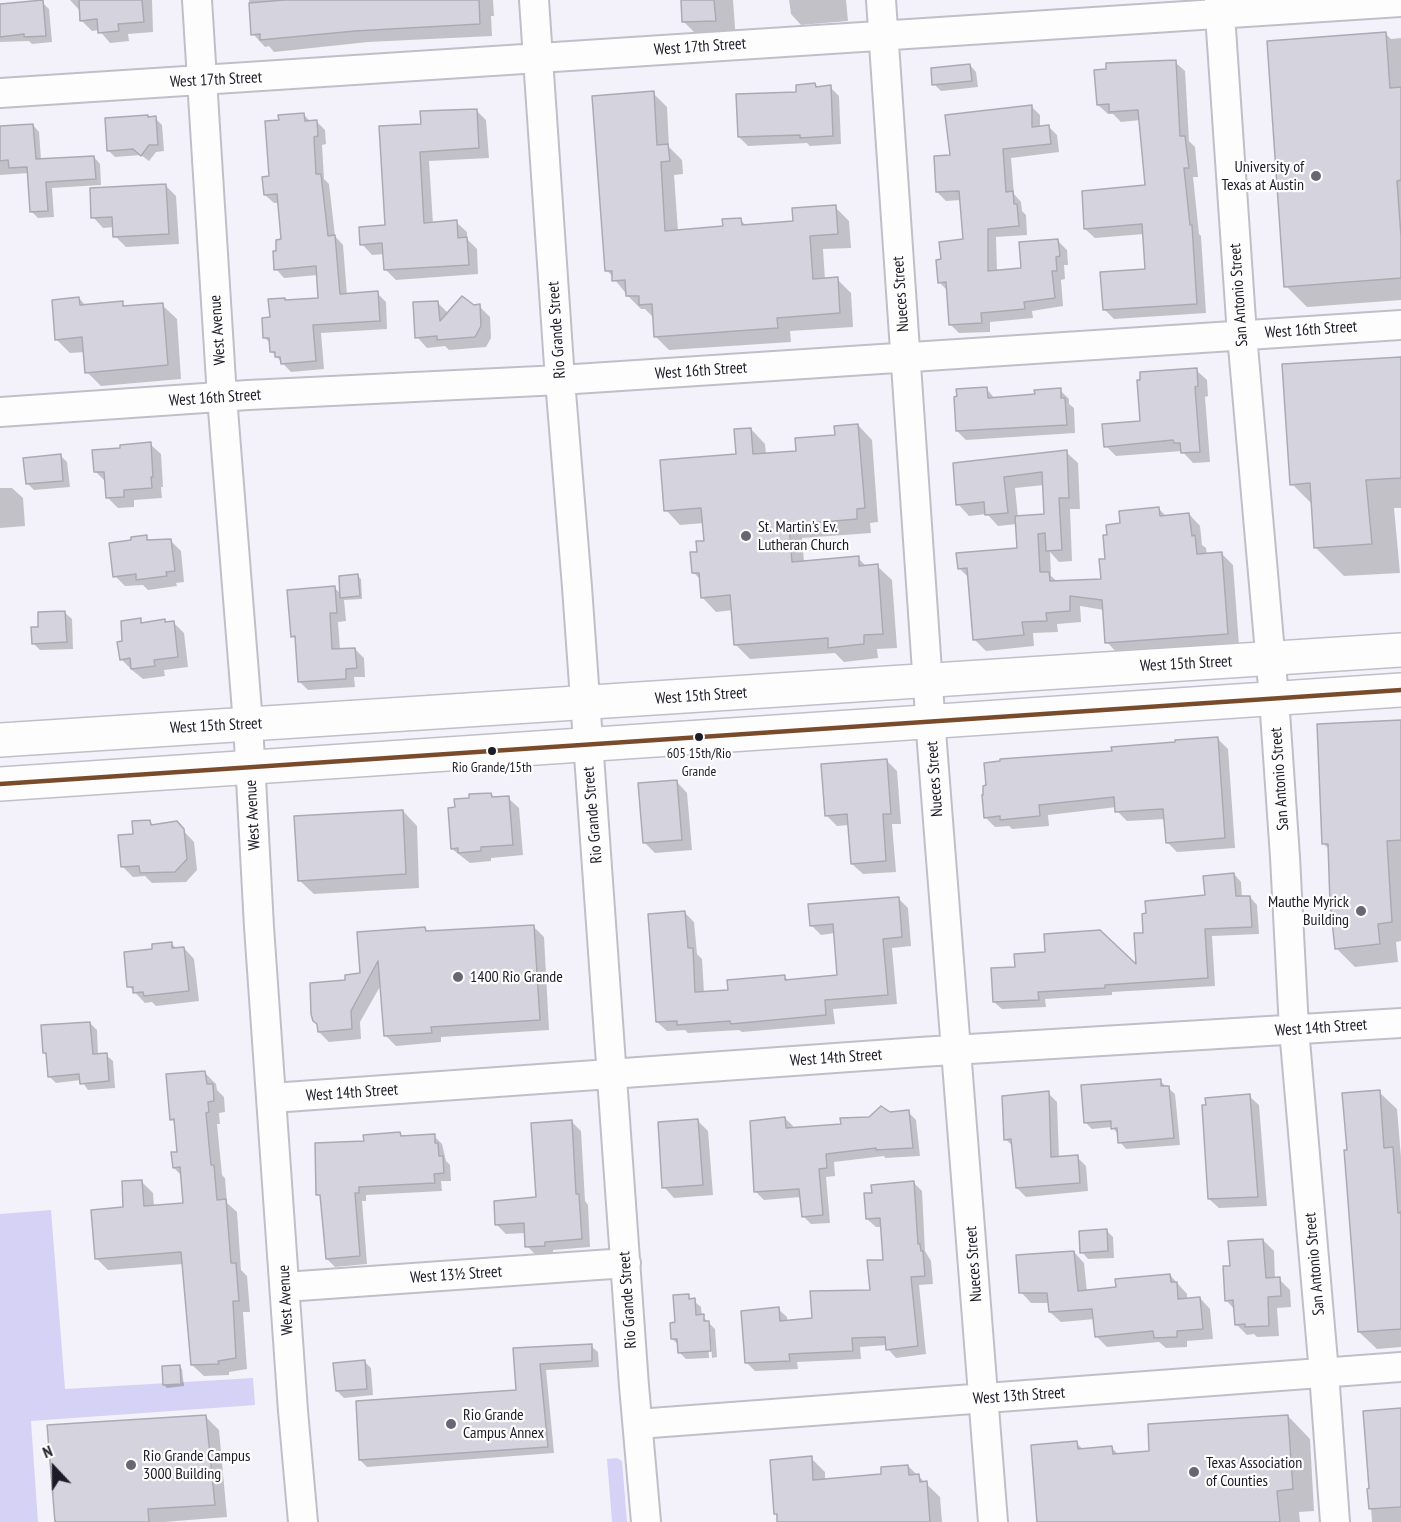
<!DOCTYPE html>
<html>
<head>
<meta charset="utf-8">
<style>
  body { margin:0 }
  #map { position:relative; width:1401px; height:1522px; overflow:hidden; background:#f3f2fa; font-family:"PT Sans Narrow",sans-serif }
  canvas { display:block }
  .north { position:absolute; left:24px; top:1438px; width:60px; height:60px; -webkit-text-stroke:4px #fefefe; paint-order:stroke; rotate:338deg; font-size:16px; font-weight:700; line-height:24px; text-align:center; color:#1d1b28 }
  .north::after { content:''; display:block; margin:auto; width:21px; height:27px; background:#1d1b28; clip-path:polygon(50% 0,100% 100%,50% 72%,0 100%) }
</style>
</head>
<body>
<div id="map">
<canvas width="1401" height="1522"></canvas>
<div class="north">N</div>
</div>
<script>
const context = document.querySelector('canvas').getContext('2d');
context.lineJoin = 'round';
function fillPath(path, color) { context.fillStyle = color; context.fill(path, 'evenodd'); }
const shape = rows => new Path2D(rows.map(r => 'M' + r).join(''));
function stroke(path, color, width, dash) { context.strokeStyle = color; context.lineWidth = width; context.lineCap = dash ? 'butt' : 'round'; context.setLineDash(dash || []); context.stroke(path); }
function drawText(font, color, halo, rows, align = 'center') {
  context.font = font + ' "PT Sans Narrow",sans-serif'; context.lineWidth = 4.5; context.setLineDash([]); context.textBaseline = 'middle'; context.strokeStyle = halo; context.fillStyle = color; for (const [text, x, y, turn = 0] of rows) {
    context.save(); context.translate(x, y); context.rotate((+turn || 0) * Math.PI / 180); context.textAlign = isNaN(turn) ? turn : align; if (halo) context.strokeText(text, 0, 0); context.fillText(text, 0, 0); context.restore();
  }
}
fillPath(shape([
  [51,1210,65,1389,253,1378,255,1405,31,1421,38,1522,0,1522,0,1214],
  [617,1458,622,1461,627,1522,612,1522,607,1459]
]), '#d6d2f6');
fillPath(shape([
  [70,0,152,0,153,32,128,34,129,41,110,43,99,30,92,31,81,20,81,12],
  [249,0,493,0,494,16,491,16,492,36,368,42,274,52,269,46,265,47,253,34],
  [682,0,733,0,736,41,705,43,684,22],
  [789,0,846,0,848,21,801,25,791,14],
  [42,2,49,9,52,42,32,44,29,41,0,42,0,5],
  [1386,34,1391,39,1401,38,1401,300,1307,307,1286,286],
  [1175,62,1185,71,1189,141,1195,147,1198,177,1193,177,1199,234,1201,236,1206,313,1114,319,1104,309,1147,270,1144,234,1095,238,1085,229,1147,186,1141,120,1121,122,1113,114,1108,114,1098,105],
  [970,65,976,72,978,87,941,91,934,84],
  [815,85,818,88,830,87,839,96,841,144,810,146,807,143,748,146,739,137,798,93],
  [653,93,667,107,669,147,682,160,683,174,674,175,678,231,724,228,740,220,747,226,794,222,835,207,849,221,851,248,823,249,825,280,837,279,851,293,853,327,790,331,791,342,669,350,656,337,654,318,645,309,641,309,628,296,607,270],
  [1031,106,1040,115,1040,127,1048,126,1057,135,1059,152,1011,158,1014,194,1021,202,1022,211,1026,215,1027,235,996,237,997,272,1023,269,1058,241,1067,250,1068,265,1064,265,1065,279,1061,280,1063,306,1032,311,1033,318,990,322,990,332,959,333,950,324,948,291,939,282,943,261,964,241,961,200,946,201,937,192,952,156],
  [476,110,486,120,489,158,429,161,433,224,456,222,467,232,467,239,477,249,478,274,396,280,385,269,384,254,372,255,362,244,387,227,423,125],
  [304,115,311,122,317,122,325,130,326,144,322,145,324,179,329,184,335,236,343,245,347,295,377,293,386,302,387,329,321,333,324,369,291,372,272,352,271,344,265,338,272,319,287,302,319,299,318,275,284,278,276,269,278,252,283,241,280,203,274,203,265,195,270,178,280,122],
  [149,118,155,118,162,125,164,151,156,152,149,161,141,155,115,157,108,150],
  [33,125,39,132,41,160,94,157,100,164,101,185,52,188,54,217,38,218,31,211,29,173,0,175,0,127],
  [166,186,176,196,179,244,126,247,115,236,115,227,103,228,93,217],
  [79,298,86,306,122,303,126,307,162,305,177,319,181,379,101,386,87,372,85,352,70,353,56,339],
  [437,302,449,314,479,306,490,317,491,338,486,347,449,350,445,346,427,348,417,337],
  [1401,358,1401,508,1394,508,1400,573,1344,576,1315,547,1313,505,1292,484],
  [1196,370,1207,380,1208,396,1205,397,1210,462,1193,463,1182,451,1116,456,1106,446,1142,423],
  [986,388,995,399,1036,395,1060,390,1069,399,1069,404,1074,408,1075,433,966,440,957,431,958,398],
  [858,425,872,440,878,522,870,523,871,533,802,538,804,562,858,558,867,567,877,566,892,580,897,648,877,649,878,658,844,662,835,653,750,659,735,644,733,610,716,612,702,597,701,580,693,572,699,553,705,542,704,523,680,525,666,510,738,456,751,429,765,444,766,454,798,452,836,437],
  [150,444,161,454,163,487,161,487,162,498,134,500,134,507,118,508,108,498,106,482,96,472,122,449],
  [1066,452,1078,463,1080,509,1070,509,1072,561,1059,562,1050,552,1051,576,1058,582,1102,580,1107,560,1109,536,1122,525,1158,508,1167,517,1189,514,1200,526,1202,545,1206,548,1207,555,1222,554,1233,565,1239,645,1118,654,1107,642,1104,610,1080,606,1081,622,1057,624,1058,632,1033,633,1034,646,986,651,974,639,969,578,959,568,1019,549,1017,524,998,526,987,514,969,516,958,504,954,465],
  [1044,485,1046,516,1018,517,1015,488],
  [61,456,67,462,70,487,34,490,27,483],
  [0,488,12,488,23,498,25,526,0,528],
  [146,537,150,541,170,540,181,551,184,582,176,583,177,586,148,590,143,585,125,586,115,576,133,542],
  [358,576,361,579,362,599,344,600,346,621,338,622,340,650,355,649,364,658,365,677,354,677,355,687,308,690,299,681,297,640,292,636,335,588,342,595],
  [65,613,72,619,73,649,40,650,33,643,40,629],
  [140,620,144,624,165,621,167,623,173,622,184,633,188,667,164,670,165,676,143,679,132,670,121,659,123,642],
  [1401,722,1401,941,1396,942,1398,962,1355,967,1336,948,1329,849,1323,843],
  [1218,739,1228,749,1235,848,1177,852,1167,842,1166,819,1127,821,1117,811,1117,807,1048,815,1049,826,1012,829,1009,826,995,827,985,817,1113,753],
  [886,760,897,771,901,824,892,824,896,872,863,874,852,864,849,825,837,826,826,815],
  [677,782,687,793,692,850,655,853,644,842],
  [491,794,495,799,508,798,519,808,523,855,491,858,491,861,470,863,452,849,457,809],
  [403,811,417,826,419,888,314,894,299,880],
  [150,822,154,826,176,823,194,842,197,870,186,882,152,883,145,876,133,877,123,867,134,835],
  [1234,874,1241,882,1242,898,1250,897,1257,905,1259,934,1212,936,1215,986,1112,992,1112,995,1045,999,1046,1007,1002,1009,994,1002,1137,968,1145,934,1207,896],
  [898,898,908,908,911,946,892,948,897,1004,833,1009,835,1024,742,1032,739,1030,688,1033,685,1030,667,1031,657,1022,685,913,694,922,697,954,702,959,704,993,729,991,784,976,789,981,838,976,835,933,821,935,811,925],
  [533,926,544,937,549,1030,441,1037,441,1042,396,1046,386,1036,382,983,360,1022,361,1039,329,1042,319,1032,347,981,362,975,358,933,425,928,429,933],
  [171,943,177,949,184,948,194,959,199,1001,156,1006,152,1002,145,1003,129,986,154,950],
  [90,1023,97,1030,98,1055,106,1055,113,1061,115,1088,88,1090,81,1080,56,1083,49,1076,47,1056,44,1052],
  [205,1073,216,1084,217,1090,224,1097,225,1112,219,1113,220,1124,217,1124,222,1175,225,1178,227,1203,237,1212,241,1270,247,1276,250,1312,243,1312,247,1369,229,1372,229,1375,204,1376,192,1365,183,1264,108,1270,96,1258,142,1182,153,1193,154,1206,184,1204,182,1176,174,1168,178,1153,176,1124,171,1119],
  [1160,1081,1175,1094,1180,1145,1126,1149,1120,1142,1119,1135,1112,1127,1092,1129,1085,1122],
  [1379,1092,1397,1109,1401,1157,1401,1347,1377,1349,1359,1332,1348,1151],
  [1048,1093,1057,1102,1059,1158,1077,1157,1086,1166,1088,1191,1026,1197,1017,1188,1014,1147,1005,1139],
  [1249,1096,1259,1105,1267,1206,1219,1208,1209,1199],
  [908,1112,916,1120,920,1156,885,1158,884,1156,834,1162,835,1176,826,1177,830,1223,811,1224,803,1216,801,1197,764,1200,755,1191,785,1118,793,1126,793,1129,843,1126,889,1113],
  [698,1121,708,1131,713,1195,674,1198,664,1187],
  [572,1122,581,1131,585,1201,588,1205,590,1247,553,1250,553,1254,536,1255,527,1246,526,1233,506,1234,497,1225,537,1198],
  [400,1134,404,1137,434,1136,442,1144,446,1161,450,1165,451,1181,441,1181,442,1191,366,1195,366,1201,362,1201,367,1264,335,1267,327,1259,322,1199,318,1194],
  [914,1183,922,1191,925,1251,931,1261,933,1284,919,1285,926,1354,896,1358,888,1349,887,1345,860,1347,861,1359,797,1362,798,1369,755,1371,746,1362,778,1309,787,1317,787,1321,813,1319,872,1291,884,1262,882,1227,876,1227,867,1219],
  [1106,1230,1113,1237,1114,1258,1088,1259,1082,1252],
  [1263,1240,1274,1251,1275,1279,1279,1279,1290,1290,1291,1307,1277,1308,1279,1336,1257,1337,1254,1334,1247,1335,1236,1324,1235,1310,1226,1300,1232,1267],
  [1074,1252,1084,1263,1087,1292,1117,1288,1170,1275,1187,1294,1187,1299,1200,1298,1210,1309,1213,1339,1187,1341,1187,1347,1166,1348,1159,1342,1107,1347,1097,1337,1095,1319,1061,1322,1050,1312,1049,1303,1031,1303,1021,1292],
  [688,1296,701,1307,702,1316,715,1329,717,1357,712,1358,710,1325,707,1322,709,1358,686,1359,680,1353,679,1345,672,1339],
  [591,1346,598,1352,599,1367,546,1370,554,1453,367,1467,360,1460,517,1391,515,1350],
  [364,1361,371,1368,373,1395,344,1398,337,1391],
  [179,1366,182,1369,184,1386,167,1388,164,1385],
  [1401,1410,1401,1522,1372,1522,1365,1413],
  [1288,1416,1310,1439,1314,1511,1299,1512,1300,1522,1039,1522,1076,1443,1084,1450,1112,1448,1119,1455,1151,1452],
  [206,1417,219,1430,227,1517,164,1522,62,1522],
  [811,1458,825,1472,825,1480,883,1476,908,1466,940,1497,942,1522,779,1522,778,1517,776,1514]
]), '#0003');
const building = shape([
  [43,0,46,36,24,37,24,34,0,37,0,4,43,0],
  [79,0,142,0,144,22,118,24,119,31,98,33,97,19,80,21,79,0],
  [284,0,479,0,480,24,355,31,260,40,260,34,251,35,249,3,284,0],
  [681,0,714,0,716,21,682,22,681,0],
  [1386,32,1390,88,1401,87,1401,180,1397,181,1401,236,1401,278,1284,287,1267,41,1386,32],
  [1176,60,1180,136,1185,136,1189,168,1184,168,1190,225,1192,225,1197,304,1103,310,1100,272,1145,269,1142,224,1084,229,1082,191,1145,185,1138,110,1109,112,1109,104,1097,105,1094,70,1106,69,1106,63,1176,60],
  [970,64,972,81,932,85,931,68,970,64],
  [815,83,816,87,831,85,833,136,800,138,800,135,738,137,736,94,796,92,796,85,815,83],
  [654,91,657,145,668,144,670,161,661,162,665,231,723,226,722,219,741,218,742,225,793,221,792,208,836,205,838,234,810,236,813,279,838,277,840,313,777,318,778,328,654,337,652,304,639,305,639,296,626,296,625,280,612,281,612,271,605,271,592,96,654,91],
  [1032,105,1032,127,1049,125,1051,144,1003,149,1006,192,1013,191,1014,204,1017,204,1019,226,988,229,988,271,1021,268,1019,242,1058,239,1060,256,1056,257,1057,271,1052,271,1055,298,1024,302,1025,309,981,313,982,323,949,325,946,282,938,283,936,260,941,259,939,242,963,239,959,191,936,192,934,156,950,155,945,115,1032,105],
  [477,109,479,148,420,152,424,223,457,220,458,238,467,237,469,265,384,270,382,243,360,245,359,227,385,225,379,126,421,124,420,111,477,109],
  [304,113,305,121,317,120,318,136,314,137,316,174,321,174,328,236,335,235,340,294,378,291,380,321,313,325,316,361,281,364,280,357,275,357,275,352,270,352,269,338,263,338,262,318,270,317,268,299,285,298,285,300,318,298,316,266,274,270,273,251,276,251,276,240,281,239,277,194,264,195,262,177,269,176,265,121,279,120,278,115,304,113],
  [148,115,148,117,156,116,158,145,149,145,141,156,133,149,107,151,105,118,148,115],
  [33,124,36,159,94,156,96,179,46,182,48,211,30,212,27,167,9,168,8,160,0,161,0,126,33,124],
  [166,184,169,234,113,237,112,217,91,218,90,188,166,184],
  [462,296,474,305,480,304,481,326,475,337,437,340,437,336,415,338,413,302,438,301,440,321,462,296],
  [79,297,80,305,123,301,123,306,163,303,168,365,85,373,82,337,55,340,52,300,79,297],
  [1401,357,1401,478,1366,480,1372,544,1314,548,1310,483,1290,485,1282,364,1401,357],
  [1197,368,1198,386,1195,387,1200,452,1181,453,1180,443,1174,443,1173,440,1104,447,1102,424,1140,421,1137,380,1140,380,1140,372,1197,368],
  [987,387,988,398,1035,394,1034,390,1061,388,1061,398,1065,398,1067,425,956,431,954,397,957,396,956,389,987,387],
  [858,424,865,508,857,509,857,519,789,525,792,562,859,556,859,566,878,564,883,634,864,635,864,644,828,648,828,638,734,645,730,595,701,598,699,573,692,573,690,552,697,552,696,541,704,541,701,508,664,511,660,460,736,454,734,429,751,428,753,454,796,451,795,438,835,435,834,426,858,424],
  [151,442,153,477,151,477,152,488,124,490,124,497,106,498,104,472,94,472,92,450,120,448,120,445,151,442],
  [1067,450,1069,498,1059,498,1062,550,1046,551,1045,533,1038,534,1040,572,1049,572,1050,581,1101,579,1099,559,1105,559,1103,535,1107,535,1106,525,1120,523,1119,511,1159,507,1160,516,1189,513,1192,536,1195,535,1197,554,1222,552,1228,634,1105,643,1102,600,1070,596,1070,611,1046,613,1047,621,1022,622,1024,635,973,640,967,568,958,569,956,553,1017,548,1015,516,1044,514,1042,472,1004,477,1008,513,985,515,984,502,956,505,953,463,1067,450],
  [61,454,63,481,26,484,23,458,61,454],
  [147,535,147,540,171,539,175,571,166,572,167,576,136,580,136,574,113,577,109,543,131,540,131,537,147,535],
  [358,574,360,596,340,598,339,576,358,574],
  [335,586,337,613,330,613,332,649,355,648,357,668,346,669,346,679,298,682,295,636,291,637,287,590,335,586],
  [65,611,67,642,32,644,31,627,38,627,38,612,65,611],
  [141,618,141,623,165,619,165,622,174,621,178,657,154,660,155,666,131,669,130,658,120,660,117,642,122,641,121,621,141,618],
  [1401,720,1401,840,1387,841,1392,922,1378,924,1380,944,1335,949,1330,903,1328,844,1322,844,1317,724,1401,720],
  [1218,737,1225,838,1166,843,1163,809,1115,812,1114,797,1039,805,1040,816,1000,820,1000,816,984,818,982,795,983,795,983,786,986,785,984,763,1000,761,1000,759,1112,751,1111,747,1175,742,1175,740,1218,737],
  [887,759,891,814,883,814,886,861,851,864,847,814,825,816,821,764,887,759],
  [677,780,682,840,643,843,638,783,677,780],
  [491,793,492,797,509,796,513,845,481,847,481,851,458,853,458,848,451,849,448,808,455,807,454,799,469,798,469,794,491,793],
  [403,810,406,874,298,881,294,816,403,810],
  [150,820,151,825,177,821,184,829,187,859,175,872,140,873,139,866,121,867,118,835,133,834,132,821,150,820],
  [1234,873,1236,896,1250,896,1252,927,1205,929,1208,978,1105,985,1105,988,1038,992,1039,1000,993,1002,991,968,1015,967,1014,954,1045,952,1044,934,1100,930,1136,964,1134,933,1143,933,1142,914,1146,913,1145,901,1205,895,1203,876,1234,873],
  [899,897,902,937,883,939,888,995,825,1000,826,1015,731,1024,730,1021,677,1025,677,1021,656,1022,648,914,685,911,688,948,693,948,695,992,728,990,727,980,785,975,785,980,837,975,833,924,810,926,808,904,899,897],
  [534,925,540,1020,431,1027,432,1033,384,1036,378,961,351,1011,352,1029,318,1032,317,1024,313,1021,311,1014,310,983,345,980,345,975,360,973,357,932,425,927,426,931,534,925],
  [172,942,172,948,184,947,189,991,144,996,143,992,133,993,133,987,127,987,124,952,152,949,152,944,172,942],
  [90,1022,93,1054,107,1053,109,1081,80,1084,79,1074,48,1077,46,1053,43,1053,41,1025,90,1022],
  [205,1071,207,1084,213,1084,214,1101,208,1102,209,1112,206,1113,211,1165,214,1165,217,1200,226,1199,231,1263,236,1263,239,1301,233,1301,236,1358,218,1361,219,1364,191,1365,181,1252,95,1259,91,1210,123,1207,122,1181,142,1180,144,1206,183,1203,180,1167,173,1168,171,1152,177,1152,174,1119,170,1120,166,1074,205,1071],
  [1161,1079,1161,1086,1169,1086,1174,1138,1118,1143,1117,1128,1111,1129,1111,1121,1084,1123,1081,1085,1161,1079],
  [1380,1090,1384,1148,1393,1147,1398,1213,1401,1212,1401,1329,1358,1332,1347,1188,1344,1150,1347,1150,1342,1093,1380,1090],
  [1049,1091,1051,1157,1078,1155,1080,1183,1016,1188,1011,1139,1004,1140,1002,1096,1049,1091],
  [1250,1094,1258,1197,1208,1199,1202,1105,1206,1105,1205,1098,1250,1094],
  [881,1106,890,1112,909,1110,913,1148,876,1150,876,1148,826,1154,827,1168,819,1169,823,1215,802,1217,799,1189,754,1192,750,1121,785,1117,786,1128,841,1124,840,1118,869,1117,881,1106],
  [698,1119,703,1185,662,1188,658,1122,698,1119],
  [572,1120,576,1194,579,1194,582,1239,545,1242,545,1246,525,1247,524,1223,495,1225,494,1201,536,1197,531,1123,572,1120],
  [400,1132,401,1136,435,1134,435,1143,438,1143,439,1156,443,1156,444,1173,434,1174,435,1183,359,1187,359,1193,355,1193,360,1256,326,1259,320,1195,316,1195,315,1143,364,1141,363,1135,400,1132],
  [914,1181,918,1244,920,1244,921,1251,923,1251,925,1276,911,1277,918,1346,886,1350,885,1337,852,1338,853,1351,789,1354,790,1361,745,1363,741,1311,779,1307,780,1321,812,1318,810,1291,870,1290,867,1260,883,1260,880,1218,866,1219,864,1193,872,1193,871,1185,914,1181],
  [1107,1229,1108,1251,1080,1253,1079,1231,1107,1229],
  [1263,1239,1266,1278,1280,1277,1281,1296,1268,1297,1269,1326,1245,1327,1245,1324,1235,1325,1233,1300,1225,1301,1223,1266,1230,1266,1228,1241,1263,1239],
  [1074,1251,1078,1291,1116,1287,1115,1279,1170,1274,1171,1282,1177,1282,1178,1299,1200,1297,1203,1329,1177,1331,1177,1337,1154,1338,1153,1331,1095,1337,1092,1309,1049,1312,1047,1293,1019,1293,1016,1255,1074,1251],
  [689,1294,689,1299,695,1298,696,1315,704,1314,704,1321,709,1321,711,1351,678,1353,677,1339,671,1339,670,1323,675,1322,673,1295,689,1294],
  [592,1344,592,1361,540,1364,548,1447,359,1460,356,1401,516,1390,513,1348,592,1344],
  [365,1360,367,1389,336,1391,333,1363,365,1360],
  [180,1365,181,1384,163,1385,162,1366,180,1365],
  [1401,1408,1401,1507,1369,1509,1367,1489,1369,1488,1363,1411,1401,1408],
  [206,1415,215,1505,148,1509,149,1522,55,1522,47,1425,206,1415],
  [1288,1415,1293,1489,1277,1491,1280,1522,1037,1522,1031,1445,1077,1441,1078,1449,1112,1446,1113,1454,1149,1451,1148,1424,1288,1415],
  [812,1456,813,1480,881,1474,881,1467,908,1465,909,1475,919,1474,920,1482,927,1481,930,1522,777,1522,777,1514,774,1514,770,1460,812,1456]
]);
fillPath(building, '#d5d4de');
stroke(building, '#abaab4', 1.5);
const minor = shape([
  [197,0,222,397,248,724,259,927,293,1411,303,1522],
  [534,0,560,380,577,587,634,1386,646,1522],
  [881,0,932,744,993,1522],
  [1219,0,1242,335,1274,698,1285,857,1294,1029,1324,1373,1335,1522],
  [0,93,1401,2],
  [0,412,248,395,560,380,1401,325],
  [272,1098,920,1052,1401,1023],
  [285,1287,626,1263],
  [638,1424,1401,1367]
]);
const major = shape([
  [0,740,1401,650],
  [0,784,1401,690]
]);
stroke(minor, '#c0bfc9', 32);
stroke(major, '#c0bfc9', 36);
stroke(minor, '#fdfdfe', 28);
stroke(major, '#fdfdfe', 33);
stroke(shape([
  [0,784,1401,690]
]), '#7a4b2a', 4.5);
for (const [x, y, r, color] of [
  [1316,176,6,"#686672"],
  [746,536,6,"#686672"],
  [699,737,5,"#1d1b28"],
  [492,751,5,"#1d1b28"],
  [1361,911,6,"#686672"],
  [458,977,6,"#686672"],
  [451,1424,6,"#686672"],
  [131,1465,6,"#686672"],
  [1194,1472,6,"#686672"]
]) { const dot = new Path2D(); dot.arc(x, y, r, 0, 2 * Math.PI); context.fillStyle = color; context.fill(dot); stroke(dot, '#fefefe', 2); }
drawText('14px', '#1d1b28', '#fefefe', [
  ["605 15th/Rio",699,754],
  ["Grande",699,772],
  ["Rio Grande/15th",492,768]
]);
drawText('16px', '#1d1b28', '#fefefe', [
  ["West 17th Street",700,47,-4],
  ["West 17th Street",216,80,-3],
  ["Nueces Street",901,294,-94],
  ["San Antonio Street",1239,295,-94],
  ["West Avenue",218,330,-94],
  ["Rio Grande Street",557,330,-94],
  ["West 16th Street",1311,330,-4],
  ["West 16th Street",701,371,-4],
  ["West 16th Street",215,398,-4],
  ["West 15th Street",1186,664,-3],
  ["West 15th Street",701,696,-4],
  ["West 15th Street",216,726,-3],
  ["Nueces Street",935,779,-94],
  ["San Antonio Street",1280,779,-94],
  ["West Avenue",253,815,-93],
  ["Rio Grande Street",593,815,-95],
  ["West 14th Street",1321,1028,-4],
  ["West 14th Street",836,1058,-4],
  ["West 14th Street",352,1093,-4],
  ["Nueces Street",974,1264,-94],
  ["San Antonio Street",1315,1264,-95],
  ["West 13½ Street",456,1275,-4],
  ["West Avenue",286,1300,-93],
  ["Rio Grande Street",628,1300,-94],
  ["West 13th Street",1019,1396,-4]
]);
drawText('16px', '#1d1b28', '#fefefe', [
  ["University of",1304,167,"right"],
  ["Texas at Austin",1304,185,"right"],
  ["St. Martin's Ev.",758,527],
  ["Lutheran Church",758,545],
  ["Mauthe Myrick",1349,902,"right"],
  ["Building",1349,920,"right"],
  ["1400 Rio Grande",470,977],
  ["Rio Grande",463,1415],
  ["Campus Annex",463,1433],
  ["Rio Grande Campus",143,1456],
  ["3000 Building",143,1474],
  ["Texas Association",1206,1463],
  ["of Counties",1206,1481]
], 'left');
</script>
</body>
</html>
